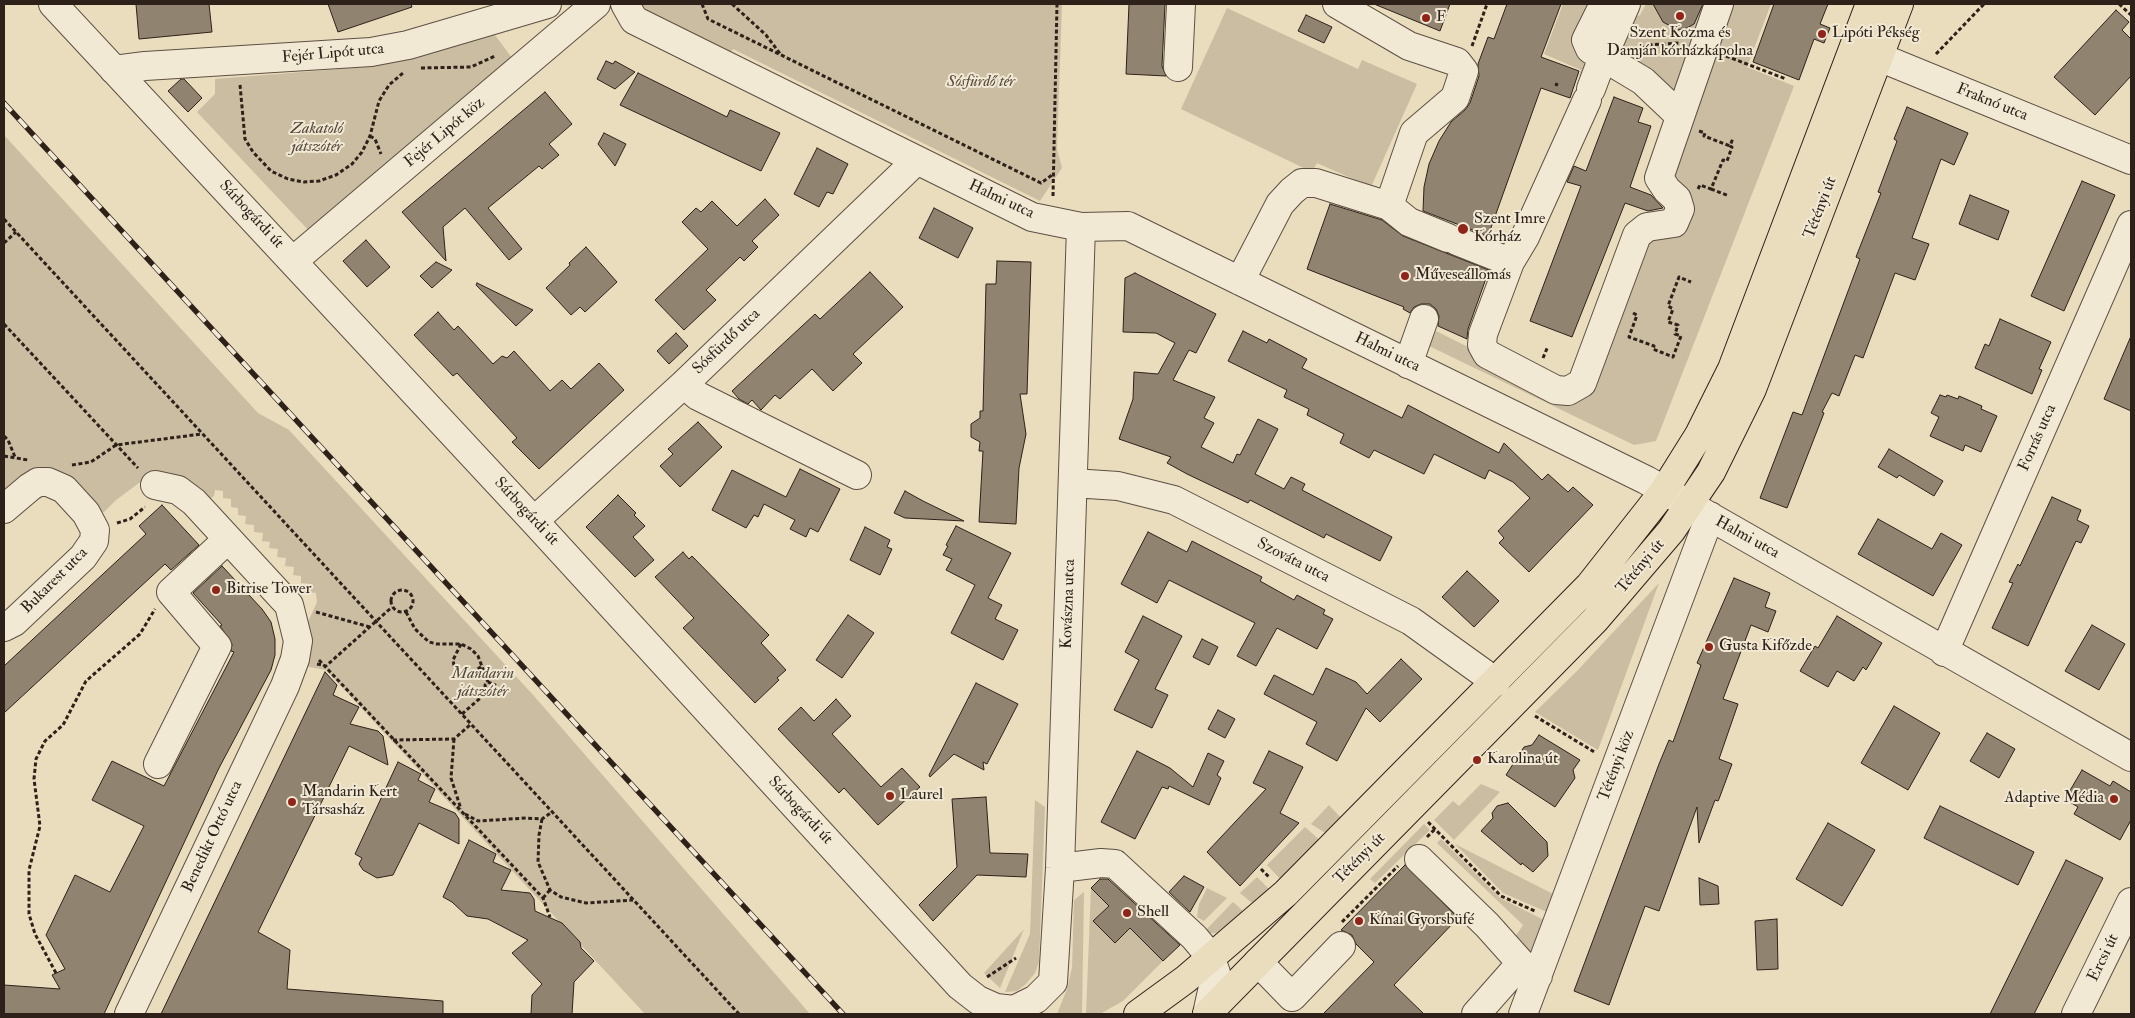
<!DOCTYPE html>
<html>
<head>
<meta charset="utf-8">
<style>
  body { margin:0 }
  #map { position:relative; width:2135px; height:1018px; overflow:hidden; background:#eaddbd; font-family:"IM FELL Double Pica",serif }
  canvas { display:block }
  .frame { position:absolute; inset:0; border:5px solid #2e211a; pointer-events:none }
</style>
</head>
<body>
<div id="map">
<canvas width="2135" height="1018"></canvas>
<div class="frame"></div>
</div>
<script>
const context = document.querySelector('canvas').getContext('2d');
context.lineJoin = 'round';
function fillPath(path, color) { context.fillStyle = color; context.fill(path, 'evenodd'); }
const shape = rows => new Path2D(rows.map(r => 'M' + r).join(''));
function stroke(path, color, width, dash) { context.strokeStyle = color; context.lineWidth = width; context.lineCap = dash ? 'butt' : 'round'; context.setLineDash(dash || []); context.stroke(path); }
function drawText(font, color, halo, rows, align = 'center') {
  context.font = font + ' "IM FELL Double Pica",serif'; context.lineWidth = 4; context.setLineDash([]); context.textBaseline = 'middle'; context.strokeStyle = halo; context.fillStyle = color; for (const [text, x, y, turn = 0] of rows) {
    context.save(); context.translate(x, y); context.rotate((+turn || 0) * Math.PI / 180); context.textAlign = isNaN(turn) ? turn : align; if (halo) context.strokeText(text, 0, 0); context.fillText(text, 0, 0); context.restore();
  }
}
fillPath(shape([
  [642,4,1062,4,1057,149,1062,168,1040,201,733,49,729,55,647,16],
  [1563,4,1593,4,1588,63,1583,78,1579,76,1581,70,1544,54],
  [1646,4,1714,4,1676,97,1615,53,1629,20,1640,15],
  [1728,4,1771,4,1747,67,1794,86,1656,441,1634,445,1429,346,1436,331,1566,396,1643,238,1665,233,1669,178],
  [1227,8,1358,69,1362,60,1417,84,1371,187,1317,163,1312,172,1181,109],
  [492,31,515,62,312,234,197,112,215,94,215,79,340,69,413,57],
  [4,135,258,413,289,430,534,696,810,1014,645,1014,326,670,304,666,307,624,317,602,316,593,309,592,310,584,301,583,301,576,293,575,294,567,285,566,286,558,277,557,278,549,269,548,270,542,262,541,263,533,254,532,254,525,245,524,246,516,238,515,238,508,231,507,231,499,223,498,223,491,215,490,214,496,207,501,143,480,116,500,104,512,97,513,82,494,4,494],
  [1659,583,1598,750,1535,712,1577,671],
  [1481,784,1500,792,1454,840,1434,820,1453,801,1459,806],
  [1035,800,1045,807,1039,962,1035,973,1026,984,1017,991,1005,992,1030,934],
  [1329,805,1342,819,1327,834,1311,824],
  [1424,824,1430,830,1375,883,1370,879],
  [1305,827,1322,842,1283,882,1267,865],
  [1441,839,1500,898,1544,920,1531,956,1513,940,1523,925,1437,843],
  [1455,844,1553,894,1547,912,1503,893],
  [1257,877,1270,890,1252,903,1240,893],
  [1091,888,1109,906,1094,920,1130,928,1163,961,1123,1001,1100,1014,1086,1014],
  [1207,888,1227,898,1204,921,1197,917,1199,904],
  [1084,892,1082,1014,1057,1014,1067,989,1072,968,1074,900],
  [1233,902,1243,911,1216,933,1202,934],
  [1024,929,1000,988,984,973]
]), '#cabda1');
const building = shape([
  [136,4,209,4,212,32,139,39,136,4],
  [328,4,411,4,412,7,338,32,328,4],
  [1129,4,1165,4,1162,66,1166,76,1126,74,1129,4],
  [1374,4,1450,4,1440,31,1374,4],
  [1507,4,1561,4,1541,57,1579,71,1570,98,1541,88,1488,236,1423,211,1424,187,1429,164,1439,141,1451,122,1465,110,1470,103,1479,76,1478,64,1488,37,1494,39,1507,4],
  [1653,4,1703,4,1694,24,1687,28,1678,30,1663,22,1653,4],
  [1774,4,1828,4,1820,24,1830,28,1824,43,1814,39,1799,80,1753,62,1774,4],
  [2116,10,2129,22,2122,30,2131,39,2131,76,2095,115,2054,77,2116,10],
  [1306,15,1332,27,1324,43,1298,31,1306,15],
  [606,61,613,64,615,61,635,72,615,89,597,79,606,61],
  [638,73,727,117,730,110,780,133,761,171,620,105,638,73],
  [181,79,184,79,202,98,188,112,168,91,181,79],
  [545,92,572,124,549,144,559,155,542,169,539,166,488,208,522,249,509,260,465,208,443,227,446,261,402,212,545,92],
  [1614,97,1643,108,1638,122,1651,126,1630,187,1651,195,1663,208,1648,211,1625,203,1572,337,1530,321,1581,186,1567,182,1574,166,1586,171,1614,97],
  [1907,107,1968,133,1954,165,1941,159,1912,238,1929,244,1915,280,1895,273,1863,358,1855,355,1839,396,1832,393,1822,412,1824,413,1787,508,1760,498,1793,412,1802,415,1860,259,1856,257,1881,193,1878,192,1897,141,1894,139,1907,107],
  [604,133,626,144,615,166,598,144,604,133],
  [817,148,848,164,833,194,827,192,819,207,794,194,817,148],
  [2082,181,2115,195,2064,311,2031,296,2082,181],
  [1970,195,2009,211,1998,240,1959,224,1970,195],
  [765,199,779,215,752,241,758,247,744,261,740,257,706,290,716,300,684,330,655,300,708,249,682,222,696,208,701,212,712,201,737,226,765,199],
  [1330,204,1382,220,1403,236,1489,270,1468,329,1467,339,1438,326,1439,316,1436,309,1430,304,1421,304,1414,307,1410,313,1403,309,1404,307,1307,269,1330,204],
  [934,208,973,228,958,258,919,238,934,208],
  [366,240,390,267,367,287,343,261,366,240],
  [586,247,617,282,585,312,580,307,571,315,546,288,570,265,569,263,586,247],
  [997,261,1031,262,1027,394,1020,394,1026,434,1019,468,1016,524,979,522,983,451,979,451,980,442,971,437,971,424,980,418,980,411,983,411,986,284,996,284,997,261],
  [436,262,452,270,432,288,420,276,436,262],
  [870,272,903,307,853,354,862,363,833,391,812,369,780,399,775,395,761,410,752,400,748,404,739,399,732,391,815,314,820,319,870,272],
  [1135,273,1216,314,1196,353,1189,350,1173,380,1215,397,1204,418,1214,423,1201,447,1233,463,1237,454,1240,455,1258,419,1278,429,1255,474,1284,489,1291,477,1305,484,1302,490,1392,537,1380,561,1326,534,1324,538,1250,500,1248,503,1187,474,1167,463,1171,457,1119,439,1133,399,1134,372,1158,374,1175,343,1156,333,1123,332,1125,278,1135,273],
  [477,283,516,302,533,310,516,326,476,285,477,283],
  [438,312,454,330,458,326,493,364,502,356,507,358,514,351,550,391,562,380,571,389,599,363,624,390,539,469,512,442,517,438,457,373,453,376,414,335,438,312],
  [2000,319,2051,342,2039,369,2042,370,2032,394,1975,368,1985,344,1989,346,2000,319],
  [1243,331,1267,343,1269,339,1307,359,1302,368,1402,418,1408,405,1499,453,1504,443,1542,480,1548,474,1568,492,1573,487,1593,505,1529,572,1499,543,1504,538,1498,531,1530,498,1513,482,1489,470,1485,479,1434,454,1424,474,1374,450,1369,458,1340,443,1344,434,1307,415,1309,409,1284,397,1287,390,1228,361,1243,331],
  [676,333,688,346,669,364,657,351,676,333],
  [2131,336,2131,411,2104,399,2131,336],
  [1940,395,1946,397,1947,395,1958,399,1959,396,1982,406,1981,409,1997,416,1981,452,1965,445,1963,451,1930,436,1939,417,1931,413,1940,395],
  [698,422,722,447,680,487,660,466,673,454,668,449,698,422],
  [1889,449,1943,481,1934,496,1899,475,1897,478,1878,467,1889,449],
  [800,469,840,489,818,532,810,528,806,537,790,529,795,520,764,504,758,517,754,515,746,528,712,510,732,470,786,497,800,469],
  [905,491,923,501,964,521,905,518,894,513,905,491],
  [618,495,636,513,634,515,645,526,633,537,654,560,635,577,586,527,618,495],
  [2052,497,2081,510,2077,520,2089,526,2081,543,2076,541,2028,646,1992,628,2013,583,2009,582,2018,564,2020,566,2052,497],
  [162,505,199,545,171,570,165,564,4,713,4,666,146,534,139,526,162,505],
  [1878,519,1932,549,1941,533,1962,545,1933,596,1858,554,1878,519],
  [956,526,1011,553,988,598,1002,605,995,619,1018,630,1003,660,951,633,975,585,946,570,952,559,943,555,948,546,946,545,956,526],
  [865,527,890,540,887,547,892,549,880,575,850,560,865,527],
  [1148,532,1187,552,1192,541,1262,577,1260,581,1294,600,1297,595,1325,610,1323,614,1333,619,1317,649,1277,628,1256,666,1237,656,1255,623,1169,580,1157,603,1121,584,1148,532],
  [683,552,689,559,692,556,769,635,761,643,786,670,777,678,779,680,755,703,683,628,694,618,655,577,683,552],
  [222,566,262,609,271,622,275,639,275,655,271,670,219,768,104,1014,4,1014,4,985,60,989,52,975,65,969,46,935,75,875,110,892,144,826,92,800,112,761,164,786,234,652,231,651,232,644,220,626,222,625,193,593,222,566],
  [1467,571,1499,601,1474,627,1442,597,1467,571],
  [1734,578,1770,593,1765,607,1776,611,1768,632,1751,625,1723,699,1738,704,1719,759,1732,764,1719,799,1718,801,1715,800,1699,843,1697,807,1659,911,1645,906,1609,1005,1574,991,1659,764,1669,740,1673,742,1701,665,1697,663,1734,578],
  [848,615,874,633,842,678,816,660,848,615],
  [1143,616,1182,636,1155,689,1168,695,1152,728,1114,710,1139,660,1125,652,1143,616],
  [1837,616,1882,643,1866,670,1863,667,1854,681,1837,671,1828,687,1800,671,1815,646,1818,648,1837,616],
  [2092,625,2125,644,2099,690,2065,671,2092,625],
  [1202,639,1218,647,1209,665,1193,657,1202,639],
  [1401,659,1422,679,1380,722,1366,708,1337,761,1306,744,1317,722,1264,694,1274,675,1313,695,1326,668,1356,682,1367,694,1401,659],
  [325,672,337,685,333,695,359,707,350,724,378,731,383,736,388,765,349,746,258,932,290,950,287,989,443,1001,443,1014,161,1014,325,672],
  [976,683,1018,704,987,764,983,762,984,770,954,754,930,777,929,775,976,683],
  [836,699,851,716,832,734,881,787,902,768,920,787,878,825,844,788,839,793,778,729,801,707,814,721,836,699],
  [1894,706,1940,733,1908,790,1861,763,1894,706],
  [1218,710,1235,719,1225,738,1208,729,1218,710],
  [1987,733,2015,749,1999,778,1970,761,1987,733],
  [1539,735,1580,760,1573,770,1575,778,1555,807,1506,775,1524,747,1532,745,1539,735],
  [1137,751,1170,768,1193,787,1208,753,1224,761,1217,775,1221,778,1209,805,1169,786,1168,789,1162,787,1135,839,1101,822,1137,751],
  [1269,751,1303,767,1280,813,1299,823,1240,886,1207,852,1266,789,1253,783,1269,751],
  [398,762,421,774,418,780,435,789,429,802,455,813,459,819,459,844,419,823,393,875,377,878,363,870,359,864,362,858,355,854,398,762],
  [2082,770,2110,786,2113,781,2131,792,2131,820,2120,840,2074,814,2078,807,2065,799,2082,770],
  [986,797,990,853,1028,854,1026,877,977,875,933,921,919,905,957,867,952,799,986,797],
  [1508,803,1547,842,1548,856,1533,872,1522,863,1521,865,1481,831,1493,818,1492,813,1497,806,1508,803],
  [1940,806,2034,852,2018,885,1924,838,1940,806],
  [1828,823,1875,850,1842,906,1796,879,1828,823],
  [469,840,496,854,493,862,511,870,501,890,530,893,534,899,535,911,562,923,580,942,581,948,594,961,574,982,572,1014,531,1014,532,995,542,984,512,953,528,940,488,919,467,916,452,902,443,897,469,840],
  [2066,860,2103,878,2034,1014,1990,1014,2066,860],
  [1405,865,1458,918,1394,985,1424,1014,1323,1014,1374,962,1356,944,1352,935,1341,930,1405,865],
  [1184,876,1204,887,1190,912,1169,892,1184,876],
  [1699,878,1718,886,1719,904,1700,905,1699,878],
  [1100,879,1108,879,1180,945,1163,961,1130,928,1115,943,1093,921,1109,906,1091,888,1100,879],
  [1777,919,1778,969,1757,970,1755,921,1777,919]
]);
fillPath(building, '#90836f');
stroke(building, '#2e211a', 1);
const minor = shape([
  [53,4,534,521,960,986,978,1000,996,1008,1003,1014],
  [625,4,634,20,1032,217,1081,227,1128,226,1646,480,2131,757],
  [1626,4,1603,57,1643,81,1680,116],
  [1857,48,2131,160],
  [1178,67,1181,4],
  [114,70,145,66,371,52,408,45,547,4],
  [1591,89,1603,57,1590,49,1586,40,1604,4],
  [1587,100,1525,237,1510,262,1483,334,1482,345,1487,354,1556,390,1568,391,1582,383,1637,235,1647,227,1674,223,1680,209,1677,199,1667,190,1659,178,1719,4],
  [1389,206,1409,222,1448,238],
  [1457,241,1510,262],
  [293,261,596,4],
  [1240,281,1280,204,1292,191,1302,183,1316,183,1389,206,1414,133,1455,98,1464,71,1457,62,1409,46,1337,4],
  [1408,364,1424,319],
  [684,384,698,396,857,475],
  [1073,483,1118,486,1174,500,1411,621,1496,682],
  [4,509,30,487,38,482,48,482,64,489,86,513,95,530,94,541,83,557,14,622,4,627],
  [534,521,684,384,917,160],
  [1944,652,2131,225],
  [158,764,217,646,171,592,228,539],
  [1419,859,1487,925,1521,963,1538,976],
  [1060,868,1101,863,1115,864,1194,937,1210,956,1216,973,1207,1014],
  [1258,962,1292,997,1341,946],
  [996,1008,1014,1010,1036,999,1053,982,1060,868,1081,227],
  [129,1014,285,686,295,659,298,641,289,605,194,502,178,490,155,485],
  [1476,1014,1521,963],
  [1523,1014,1710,516],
  [2076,1014,2131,902]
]);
const major = shape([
  [1138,1014,1186,979,1286,893,1590,585,1664,491,1699,435,1732,369,1870,4],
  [1207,1014,1595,620,1671,531,1711,472,1752,389,1899,4]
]);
stroke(minor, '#5d5043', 30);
stroke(major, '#2e211a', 30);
stroke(shape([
  [702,4,708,19,1041,183,1052,175],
  [732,4,766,35,781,55],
  [2119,4,2131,15],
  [1472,46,1487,4],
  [1637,51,1648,45,1679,43],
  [1936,54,1984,4],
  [1726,56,1786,79],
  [421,68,471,67,495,56],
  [1555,84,1558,85],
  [240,85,245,139,253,152,271,171,288,179,304,182,319,181,336,175,352,164,362,152,370,136,379,101,389,85,403,73],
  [1699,131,1705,133,1704,136,1730,146],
  [370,136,375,139,381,154],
  [1698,189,1700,185,1711,189,1723,160,1727,161,1732,147,1730,146,1733,138],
  [1711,189,1729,196],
  [1053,196,1057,4],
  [4,219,739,1014],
  [4,243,16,232],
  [1633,313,1637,315,1629,337,1654,346,1653,349,1673,357,1681,336,1675,334,1678,325,1668,322,1673,309,1668,306,1679,277,1691,282],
  [4,324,138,468],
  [1543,358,1548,346],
  [4,436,8,440,15,457],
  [4,456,28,460],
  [72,465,91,462,116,445,202,434],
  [117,523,130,519,145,507],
  '391 601a11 11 0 1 1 22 0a11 11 0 1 1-22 0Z',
  [316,612,370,627],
  [406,612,415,629,429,642,437,644,461,644,471,649,478,656,488,682],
  [461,644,453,660,454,666,458,671,465,674,472,673,482,666],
  [319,660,543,898,550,917],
  [317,664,326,666,392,607],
  [462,714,486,693,494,693,495,685,488,682,485,685,486,693],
  [1535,716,1596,753],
  [454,739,451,778,461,809],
  [393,740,454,739,471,724],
  [465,814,478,821,526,818,542,819,552,812],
  [542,819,539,835,538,862,550,890,561,897,586,903,633,900],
  [1428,822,1501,896,1535,911],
  [1427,837,1435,829],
  [1261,869,1270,878],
  [543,898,550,890],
  [1342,922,1398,866],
  [56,973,35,934,29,914,29,870,40,826,34,779,36,759,45,741,63,725,86,681,140,634,155,609],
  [987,977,1016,958]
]), '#2e211a', 3, [4, 2.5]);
stroke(minor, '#f1e9d4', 28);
stroke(major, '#eaddbd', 28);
const rail = shape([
  [4,103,843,1014]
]);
stroke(rail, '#2e211a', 5.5);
stroke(rail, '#f1e9d4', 4, [11]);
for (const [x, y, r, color] of [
  [1680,16,5,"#8f2418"],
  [1426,18,5,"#8f2418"],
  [1822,34,5,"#8f2418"],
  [1463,229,6,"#8f2418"],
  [1405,276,5,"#8f2418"],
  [216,590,5,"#8f2418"],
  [1709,647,5,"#8f2418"],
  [1477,760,5,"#8f2418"],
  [890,796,5,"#8f2418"],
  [2114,799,5,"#8f2418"],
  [292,802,5,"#8f2418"],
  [1127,913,5,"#8f2418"],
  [1359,921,5,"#8f2418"]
]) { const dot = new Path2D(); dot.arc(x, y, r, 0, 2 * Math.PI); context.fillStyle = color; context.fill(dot); stroke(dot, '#f1e9d4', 2); }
drawText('16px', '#2e211a', '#f1e9d4', [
  ["F",1436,18],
  ["Szent Kozma és",1680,34,"center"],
  ["Damján kórházkápolna",1680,52,"center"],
  ["Lipóti Pékség",1832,34],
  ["Szent Imre",1474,220],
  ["Kórház",1474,238],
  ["Műveseállomás",1415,276],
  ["Bitrise Tower",226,590],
  ["Gusta Kifőzde",1719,647],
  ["Karolina út",1487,760],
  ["Mandarin Kert",302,793],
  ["Társasház",302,811],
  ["Laurel",900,796],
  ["Adaptive Média",2104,799,"right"],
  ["Shell",1137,913],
  ["Kínai Gyorsbüfé",1369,921]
], 'left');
drawText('16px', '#2e211a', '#f1e9d4', [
  ["Fejér Lipót utca",333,54,-5],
  ["Fraknó utca",1992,103,22],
  ["Fejér Lipót köz",445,133,-40],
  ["Halmi utca",1001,200,25],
  ["Tétényi út",1821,208,-69],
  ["Sárbogárdi út",251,215,47],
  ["Sósfürdő utca",727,342,-44],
  ["Halmi utca",1387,353,26],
  ["Forrás utca",2038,438,-66],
  ["Sárbogárdi út",526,512,47],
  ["Halmi utca",1747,538,29],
  ["Szováta utca",1293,561,27],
  ["Tétényi út",1641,567,-50],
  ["Bukarest utca",55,581,-45],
  ["Kovászna utca",1069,604,-88],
  ["Tétényi köz",1617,766,-69],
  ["Sárbogárdi út",800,811,47],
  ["Benedikt Ottó utca",213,837,-65],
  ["Tétényi út",1360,859,-45],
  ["Ercsi út",2104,958,-64]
]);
drawText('italic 16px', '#55483c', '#f1e9d4', [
  ["Sósfürdő tér",981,83],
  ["Zakatoló",317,130],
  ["játszótér",317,148],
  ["Mandarin",483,675],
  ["játszótér",483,693]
]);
</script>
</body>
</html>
